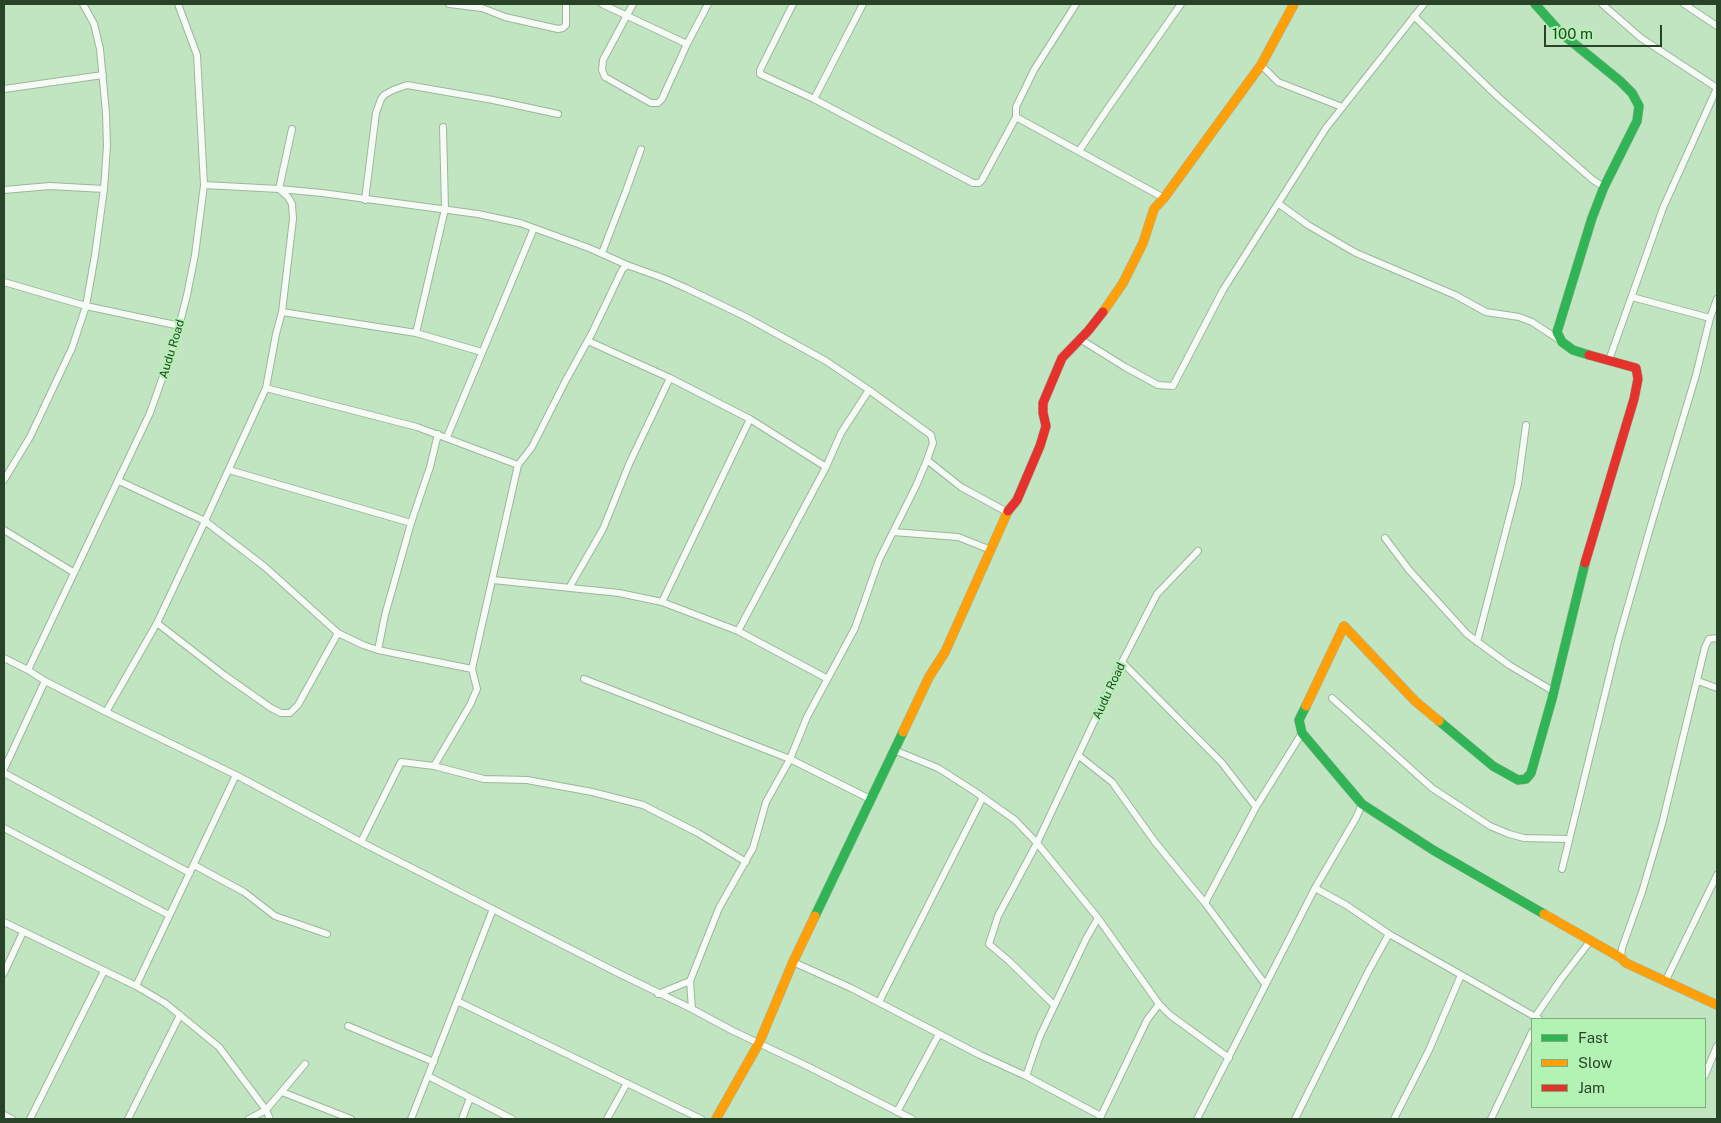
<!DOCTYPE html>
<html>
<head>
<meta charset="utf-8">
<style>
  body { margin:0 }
  #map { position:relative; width:1721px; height:1123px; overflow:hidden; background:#c1e4c1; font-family:"Public Sans",sans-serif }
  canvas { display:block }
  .frame { position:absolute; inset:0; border:5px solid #294329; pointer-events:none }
  .legend { position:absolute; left:1531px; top:1018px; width:175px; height:90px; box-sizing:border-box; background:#b2f3b3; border:1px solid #7bad7c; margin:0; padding:6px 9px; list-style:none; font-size:15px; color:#294329 }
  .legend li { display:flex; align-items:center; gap:10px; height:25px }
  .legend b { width:25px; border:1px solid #7bad7c }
  .scale { position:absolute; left:1544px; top:25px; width:118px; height:22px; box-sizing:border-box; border:2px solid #294329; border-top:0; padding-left:6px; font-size:15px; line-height:18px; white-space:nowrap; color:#294329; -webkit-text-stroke:4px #b2f3b3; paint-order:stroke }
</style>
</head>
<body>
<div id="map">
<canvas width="1721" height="1123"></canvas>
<div class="frame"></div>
<ul class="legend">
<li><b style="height:6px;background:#30b455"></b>Fast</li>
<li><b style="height:6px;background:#ff9f0a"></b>Slow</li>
<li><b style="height:6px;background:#e5322d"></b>Jam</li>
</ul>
<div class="scale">100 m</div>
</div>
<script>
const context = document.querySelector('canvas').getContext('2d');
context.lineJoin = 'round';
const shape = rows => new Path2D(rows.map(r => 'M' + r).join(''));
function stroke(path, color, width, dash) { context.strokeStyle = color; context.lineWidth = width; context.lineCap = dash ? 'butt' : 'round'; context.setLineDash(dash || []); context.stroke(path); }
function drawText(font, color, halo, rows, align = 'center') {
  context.font = font + ' "Public Sans",sans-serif'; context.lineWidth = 4; context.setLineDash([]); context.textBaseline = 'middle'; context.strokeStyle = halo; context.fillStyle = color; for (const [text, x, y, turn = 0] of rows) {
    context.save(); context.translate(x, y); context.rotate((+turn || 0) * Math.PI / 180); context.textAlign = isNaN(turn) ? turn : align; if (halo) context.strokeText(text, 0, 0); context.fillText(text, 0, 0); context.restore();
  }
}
const street = shape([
  [449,4,482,8,505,17,558,29,563,28,566,25,566,4],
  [602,4,687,44],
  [633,4,603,60,602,70,605,77,651,103,658,103,662,99,687,44,708,4],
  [793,4,760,70,760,74,814,99,973,183,979,183,982,180,1016,117],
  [1076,4,1034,70,1016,107,1016,117,1164,198],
  [1602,4,1641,38,1717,88],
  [1684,4,1717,26],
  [1414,16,1497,96,1593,180,1604,187],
  [1261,65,1278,82,1342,107],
  [4,89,103,75],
  [814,99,863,4],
  [292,129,279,189,322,193,478,214,520,223,589,248,627,265,663,278,686,288,746,317,826,361,869,390,931,435,933,443,927,460,916,486,879,560,855,628,807,717,790,759,870,799],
  [1079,151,1108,108,1181,4],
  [4,190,50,186,104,189],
  [365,200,376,113,381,99,384,95,393,90,407,85,493,100,558,114],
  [1279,204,1308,225,1356,253,1455,295,1486,312,1519,317,1532,322,1561,341],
  [602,253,626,191,641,149],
  [4,282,86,306,180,326],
  [1632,297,1710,318],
  [282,312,416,333,482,352],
  [416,333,445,209,443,127],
  [1080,339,1125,367,1158,385,1173,386,1223,290,1326,128,1424,4],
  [588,341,670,378,750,419,826,467],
  [1609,360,1663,208,1717,88],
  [266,388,417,427,518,465],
  [447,437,534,228],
  [927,460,961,487,1007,512],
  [229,470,411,523],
  [4,480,30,437,72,348,86,306,95,255,104,189,107,146,106,113,100,49,94,24,83,4],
  [119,481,205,521,265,567,338,633,363,645,378,650,472,669],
  [4,530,73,572],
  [893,532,958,537,991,550],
  [1385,538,1409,570,1467,634,1509,665,1553,691],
  [493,580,619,593,662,602,738,631,826,678],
  [569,588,603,529,630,462,670,378],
  [662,602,750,419],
  [157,623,224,675,271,708,281,713,290,713,298,705,338,633],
  [738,631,826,467,841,433,869,390],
  [1477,642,1518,484,1526,425],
  [378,650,385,615,411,523,430,467,438,434],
  [4,658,28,670,45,681,106,712,236,775,361,842,618,973,692,1009,733,1031,809,1067,912,1119],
  [1122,662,1222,763,1256,807],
  [28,670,150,413,175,342,187,295,195,255,204,185,197,55,178,4],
  [584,679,790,759,766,802,753,848,719,908,690,981,692,1009],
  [1698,681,1717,688],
  [1332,698,1432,788,1490,826,1509,834,1524,838,1568,839],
  [106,712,157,623,205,521,266,388,276,334,282,312,293,219,292,204,288,197,279,189,204,185],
  [894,750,938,768,974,791,1015,820,1037,843,1098,918,1159,1004,1170,1015,1229,1058],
  [1079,756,1112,782,1155,842,1205,903,1265,984],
  [434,766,470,705,477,689,472,669,518,465,532,447,566,380,592,333,622,270,627,265],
  [4,769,45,681],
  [4,773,190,873],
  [4,828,169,915],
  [361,842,401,762,434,766,484,779,527,780,592,792,643,805,698,833,746,862],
  [194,865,244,892,275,916,327,934],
  [1562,869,1619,637,1651,525,1696,375,1710,318,1717,299],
  [1315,888,1346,905,1389,934,1539,1019],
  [1205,903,1256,807,1302,733],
  [4,922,136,986,165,1003,219,1047,266,1110,270,1119],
  [1621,958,1622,948,1642,892,1662,824,1705,647,1709,639,1717,638],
  [793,962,851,988,980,1055,1026,1076,1101,1116],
  [4,973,23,932],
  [1665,982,1717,875],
  [136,986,236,775],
  [658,994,690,981],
  [457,1001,701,1119],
  [879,1002,983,797],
  [1054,1005,1009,961,989,944,998,916,1037,843,1122,662,1157,594,1198,551],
  [1535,1017,1561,979,1591,940],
  [348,1026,434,1062],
  [1705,1075,1717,1046],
  [428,1076,512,1119],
  [1026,1076,1040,1036,1086,939,1098,918],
  [282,1092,351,1119],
  [897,1112,939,1034],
  [4,1115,12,1119],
  [1100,1118,1147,1020,1159,1004],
  [30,1119,104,971],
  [128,1119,180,1015],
  [249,1119,266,1110,305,1064],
  [411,1119,493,909],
  [462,1119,470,1098],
  [607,1119,627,1083],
  [1197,1119,1315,888,1356,818,1362,804],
  [1295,1119,1368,972,1389,934],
  [1394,1119,1429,1050,1461,975],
  [1491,1119,1532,1032]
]);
const fast = shape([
  [1535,4,1561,33,1620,81,1632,93,1639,106,1637,121,1604,187,1592,218,1557,332,1562,342,1573,350,1589,355],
  [1306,706,1299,720,1302,733,1362,804,1433,850,1544,914],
  [1439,721,1493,766,1518,780,1526,779,1531,773,1552,699,1585,563],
  [815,916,903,732]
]);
const slow = shape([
  [1103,312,1123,283,1143,243,1154,209,1164,198,1261,65,1294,4],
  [1306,706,1344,626,1415,701,1439,721],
  [903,732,929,677,945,652,1008,511],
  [1544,914,1621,958,1626,963,1717,1005],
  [716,1119,759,1043,793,962,815,916]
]);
const jam = shape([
  [1008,511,1017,500,1040,446,1046,426,1043,413,1043,403,1062,358,1088,331,1103,312],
  [1585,563,1634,399,1638,379,1636,368,1589,355]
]);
stroke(street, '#9cb79d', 8);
stroke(fast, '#9cb79d', 10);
stroke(slow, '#9cb79d', 10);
stroke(jam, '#9cb79d', 10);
stroke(street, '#f6fbf6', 6);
stroke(fast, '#30b455', 9);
stroke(slow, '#ff9f0a', 9);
stroke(jam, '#e5322d', 9);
drawText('12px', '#294329', '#b2f3b3', [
  ["Audu Road",172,349,-73],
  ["Audu Road",1109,691,-65]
]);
</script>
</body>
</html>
